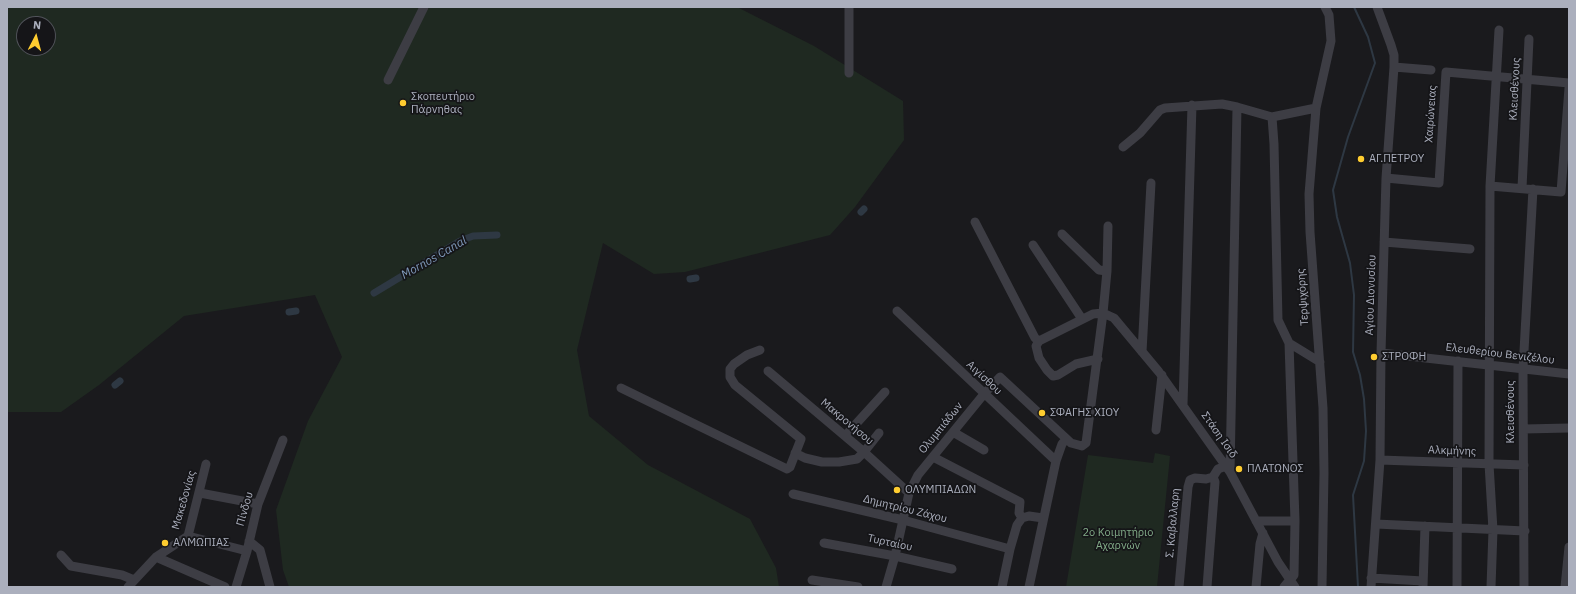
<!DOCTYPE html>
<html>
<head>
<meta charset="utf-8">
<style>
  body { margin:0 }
  #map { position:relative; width:1576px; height:594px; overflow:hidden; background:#1a1a1d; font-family:"IBM Plex Sans",sans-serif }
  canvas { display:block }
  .frame { position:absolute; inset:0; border:8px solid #abafbd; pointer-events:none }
  .north { position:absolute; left:16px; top:16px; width:40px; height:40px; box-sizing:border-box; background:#151518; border:1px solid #51535a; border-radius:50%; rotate:6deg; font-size:11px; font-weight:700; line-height:16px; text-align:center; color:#abafbd }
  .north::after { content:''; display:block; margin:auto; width:14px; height:18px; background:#ffcd30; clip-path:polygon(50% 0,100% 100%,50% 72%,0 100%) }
</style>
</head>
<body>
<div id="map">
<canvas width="1576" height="594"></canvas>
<div class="frame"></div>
<div class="north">N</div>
</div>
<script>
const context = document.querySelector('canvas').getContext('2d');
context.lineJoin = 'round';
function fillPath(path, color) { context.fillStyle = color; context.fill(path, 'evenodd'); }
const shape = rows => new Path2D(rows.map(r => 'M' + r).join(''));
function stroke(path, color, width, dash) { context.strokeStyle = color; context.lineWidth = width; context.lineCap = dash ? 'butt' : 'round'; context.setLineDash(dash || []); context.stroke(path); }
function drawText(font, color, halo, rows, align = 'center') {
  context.font = font + ' "IBM Plex Sans",sans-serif'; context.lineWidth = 3.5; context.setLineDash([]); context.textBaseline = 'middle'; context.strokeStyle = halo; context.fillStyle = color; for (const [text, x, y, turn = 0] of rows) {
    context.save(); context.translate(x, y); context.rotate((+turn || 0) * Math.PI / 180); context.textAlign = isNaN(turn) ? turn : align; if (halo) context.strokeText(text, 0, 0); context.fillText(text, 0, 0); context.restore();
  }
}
fillPath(shape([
  [7,7,737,7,814,46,903,101,904,140,855,207,830,235,685,272,654,274,603,243,577,350,589,416,648,465,750,519,776,568,779,587,289,587,283,570,276,510,308,421,342,357,315,295,184,316,99,385,61,412,7,412],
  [24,24,48,24,48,48,24,48],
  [1155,453,1170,456,1157,587,1066,587,1088,455,1153,463]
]), '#1f2921');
stroke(shape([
  [1354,7,1368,37,1375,63,1348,137,1333,190,1337,217,1350,263,1354,295,1353,352,1360,375,1364,399,1366,431,1364,461,1353,495,1358,587]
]), '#2e3843', 2);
stroke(shape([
  [861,212,864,209],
  [690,279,696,278],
  [374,293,460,241,473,236,497,235],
  [289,312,296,311],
  [115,385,120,381]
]), '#2e3843', 7);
stroke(shape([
  [849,7,849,73],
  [1394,67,1431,70],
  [388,80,424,7],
  [1272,117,1316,108],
  [1123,147,1140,133,1160,110,1165,108,1222,104,1237,107,1272,117,1274,144,1278,320,1289,343,1320,362],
  [1386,178,1439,183,1446,72,1569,83],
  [1490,186,1561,192,1569,88],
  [1522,188,1529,39],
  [975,222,1035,338,1039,341,1093,314,1103,313,1114,318,1159,372,1230,472,1278,562,1295,587],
  [1062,234,1099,270,1107,271],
  [1384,242,1470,249],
  [1033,245,1082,319],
  [897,311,1056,461],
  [1039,341,1036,346,1039,358,1047,370,1053,376,1058,375,1076,364,1098,359],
  [1142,352,1151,183],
  [1381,353,1569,374],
  [768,371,864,452,909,493],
  [621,388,787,469,790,467,801,439,735,385,730,377,730,369,734,364,747,355,760,350],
  [1183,404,1192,105],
  [1524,429,1569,428],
  [1156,430,1162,375],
  [953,432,984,450],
  [845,436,885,392],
  [795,453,805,458,822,462,839,462,857,459,864,452,879,433],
  [933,457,1020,502,1019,513,1022,518],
  [1380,460,1524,465],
  [1230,472,1237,107],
  [200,493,258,504],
  [793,494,903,520,1010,549],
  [1256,521,1295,521],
  [1376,524,1525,531],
  [188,536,247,551],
  [249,541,260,550,270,587],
  [824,543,895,556,952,569],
  [61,555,71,566,122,575,134,580],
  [156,557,225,587],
  [1371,578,1423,581],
  [812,580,858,587],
  [128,587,156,557,188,536,206,464],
  [236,587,247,551,258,504,283,440],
  [886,587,895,556,909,493,918,475,984,394,1000,377,1071,443,1082,446,1086,443,1103,313,1107,271,1108,226],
  [1002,587,1010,549,1017,525,1022,518,1029,516,1043,518],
  [1029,587,1056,461,1062,444,1066,439],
  [1179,587,1188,487,1190,480,1195,478,1206,479,1213,477,1218,469,1226,466],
  [1207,587,1215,482,1213,477],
  [1256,587,1260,544,1263,533],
  [1284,587,1294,575,1295,521,1289,343],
  [1322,587,1324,473,1323,408,1310,232,1309,194,1316,108,1331,41,1329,15,1325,7],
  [1371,587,1380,460,1381,353,1386,178,1394,67,1394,55,1391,45,1377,7],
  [1423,587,1425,526],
  [1457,587,1458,361],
  [1491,587,1493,530,1489,464,1490,186,1499,30],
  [1524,587,1523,369,1533,189],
  [1565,587,1569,547]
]), '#3d3d44', 9);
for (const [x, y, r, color] of [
  [403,103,4,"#ffcd30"],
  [1361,159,4,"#ffcd30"],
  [1374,357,4,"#ffcd30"],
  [1042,413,4,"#ffcd30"],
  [1239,469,4,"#ffcd30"],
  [897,490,4,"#ffcd30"],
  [165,543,4,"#ffcd30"]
]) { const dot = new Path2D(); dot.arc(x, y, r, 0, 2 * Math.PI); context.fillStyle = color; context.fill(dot); stroke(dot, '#151518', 1.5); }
drawText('11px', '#abafbd', '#151518', [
  ["Κλεισθένους",1515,89,-87],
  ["Χαιρώνειας",1431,114,-86],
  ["Αγίου Διονυσίου",1371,295,-88],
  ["Τερψιχόρης",1303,297,-94],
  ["Ελευθερίου Βενιζέλου",1500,354,7],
  ["Αιγίσθου",984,378,43],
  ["Κλεισθένους",1511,412,-90],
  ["Μακρονήσου",847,422,40],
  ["Ολυμπιάδων",941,428,-51],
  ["Στάση Ισιδ",1219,435,55],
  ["Αλκμήνης",1452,451,2],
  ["Μακεδονίας",184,500,-74],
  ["Πίνδου",245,509,-74],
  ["Δημητρίου Ζάχου",905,509,14],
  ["Σ. Καβαλλαρη",1173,523,-85],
  ["Τυρταίου",890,543,12]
]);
drawText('11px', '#abafbd', '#151518', [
  ["Σκοπευτήριο",411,97],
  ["Πάρνηθας",411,110],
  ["ΑΓ.ΠΕΤΡΟΥ",1369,159],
  ["ΣΤΡΟΦΗ",1382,357],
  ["ΣΦΑΓΗΣ ΧΙΟΥ",1050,413],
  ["ΠΛΑΤΩΝΟΣ",1247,469],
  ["ΟΛΥΜΠΙΑΔΩΝ",905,490],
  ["ΑΛΜΩΠΙΑΣ",173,543]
], 'left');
drawText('11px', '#81aa87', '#151518', [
  ["2ο Κοιμητήριο",1118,533],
  ["Αχαρνών",1118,546]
]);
drawText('italic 12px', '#809abb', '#151518', [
  ["Mornos Canal",434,258,-30]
]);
</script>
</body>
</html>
